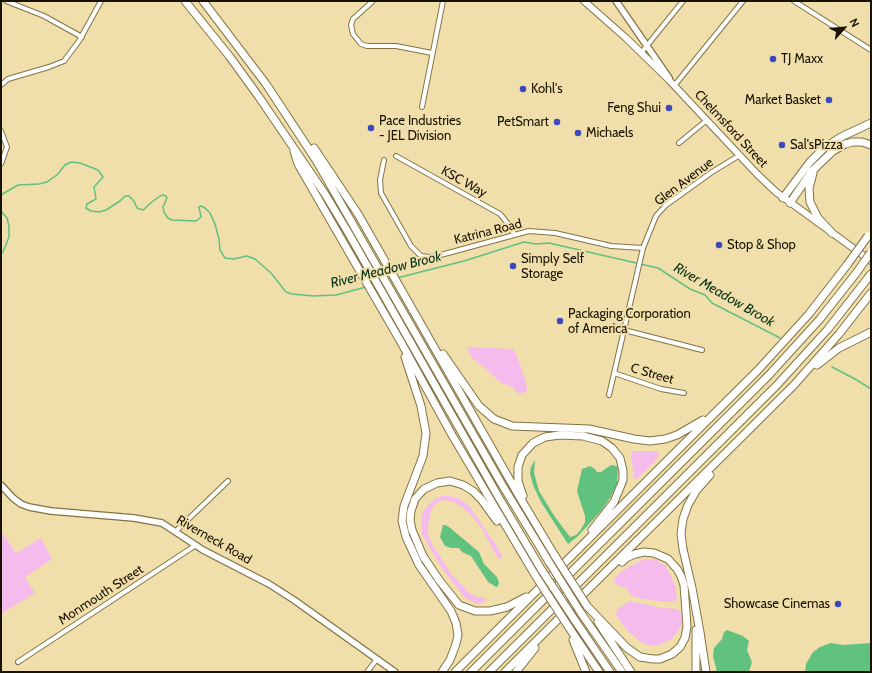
<!DOCTYPE html>
<html>
<head>
<meta charset="utf-8">
<style>
  body { margin:0 }
  #map { position:relative; width:872px; height:673px; overflow:hidden; background:#f0dfab; font-family:Cabin,sans-serif }
  canvas { display:block }
  .frame { position:absolute; inset:0; border:2px solid #191201; pointer-events:none }
  .north { position:absolute; left:824px; top:8px; width:40px; height:40px; -webkit-text-stroke:3px #f0dfab; paint-order:stroke; rotate:63deg; font-size:11px; font-weight:700; line-height:16px; text-align:center; color:#191201 }
  .north::after { content:''; display:block; margin:auto; width:14px; height:18px; background:#191201; clip-path:polygon(50% 0,100% 100%,50% 72%,0 100%) }
</style>
</head>
<body>
<div id="map">
<canvas width="872" height="673"></canvas>
<div class="frame"></div>
<div class="north">N</div>
</div>
<script>
const context = document.querySelector('canvas').getContext('2d');
context.lineJoin = 'round';
function fillPath(path, color) { context.fillStyle = color; context.fill(path, 'evenodd'); }
const shape = rows => new Path2D(rows.map(r => 'M' + r).join(''));
function stroke(path, color, width, dash) { context.strokeStyle = color; context.lineWidth = width; context.lineCap = dash ? 'butt' : 'round'; context.setLineDash(dash || []); context.stroke(path); }
function drawText(font, color, halo, rows, align = 'center') {
  context.font = font + ' Cabin,sans-serif'; context.lineWidth = 4; context.setLineDash([]); context.textBaseline = 'middle'; context.strokeStyle = halo; context.fillStyle = color; for (const [text, x, y, turn = 0] of rows) {
    context.save(); context.translate(x, y); context.rotate((+turn || 0) * Math.PI / 180); context.textAlign = isNaN(turn) ? turn : align; if (halo) context.strokeText(text, 0, 0); context.fillText(text, 0, 0); context.restore();
  }
}
fillPath(shape([
  [469,347,513,349,517,356,526,382,527,391,523,393,519,394,512,387,500,382,485,368,472,358,467,348],
  [632,451,657,451,659,455,654,462,636,480,634,477,631,456],
  [444,495,459,498,470,507,496,545,502,556,502,558,501,559,497,557,482,529,471,515,461,506,451,501,445,500,438,502,431,510,428,526,428,534,432,544,450,572,469,593,477,597,485,597,485,600,482,603,476,603,465,598,441,567,422,534,421,521,423,512,428,505,435,499],
  [1,531,16,553,41,538,52,559,25,577,35,593,1,614],
  [645,559,655,559,666,566,675,585,677,600,671,602,658,601,642,599,632,596,626,588,615,584,614,580,618,574,630,566],
  [630,601,662,608,676,609,680,611,683,622,679,630,672,639,659,645,653,646,642,643,626,629,618,618,616,614,617,610,620,607]
]), '#f6bbed');
fillPath(shape([
  [535,460,534,473,539,491,555,517,570,537,576,535,580,531,585,522,585,516,577,491,582,469,590,466,595,469,597,472,601,472,611,465,616,466,618,467,617,484,610,498,601,511,577,537,568,544,541,502,533,485,530,473,531,467],
  [443,525,445,525,449,527,479,552,484,564,497,577,499,583,498,586,496,587,488,582,471,556,462,552,459,548,451,548,445,546,440,537],
  [727,630,743,636,749,641,747,650,752,662,749,672,717,672,713,656,714,648,722,639,724,632],
  [831,643,843,645,871,643,871,672,805,672,806,664,813,652,820,647]
]), '#61c17e');
stroke(shape([
  [1,195,18,185,39,184,47,182,58,174,65,165,71,162,80,163,98,170,103,177,94,187,96,199,87,204,86,208,91,211,99,212,106,210,120,201,125,196,129,196,134,201,137,208,143,210,153,201,162,195,166,196,167,198,163,207,164,212,168,218,172,220,196,221,201,217,199,207,201,206,205,208,210,213,215,224,219,239,220,250,225,258,234,259,247,256,255,259,271,273,286,292,292,294,313,296,336,295,366,287],
  [1,211,7,218,9,226,9,237,3,252,1,253],
  [397,278,464,261,524,242,536,244,549,243,658,268,690,289,705,295,712,303,780,338],
  [832,367,855,379,871,389]
]), '#61c17e', 1.5);
const street = shape([
  [6,1,44,16,82,37],
  [373,1,353,19,351,25,353,34,361,44,367,46,396,46,432,53],
  [794,1,871,50],
  [641,53,683,1],
  [1,85,8,79,49,67,64,61,79,41,101,1],
  [674,86,743,1],
  [422,107,443,1],
  [1,131,7,147,1,164],
  [679,143,707,120],
  [396,156,500,214,509,225,514,234],
  [384,160,380,180,381,193,411,246,421,256,430,257,437,256,529,231,555,233,611,246,643,248],
  [624,330,702,350],
  [614,373,661,389,684,393],
  [609,395,643,248,656,216,666,205,712,172,740,155],
  [176,531,228,481],
  [18,662,196,545],
  [367,672,377,659]
]);
const secondary = shape([
  [616,1,669,78],
  [1,485,13,498,21,504,29,507,51,511,134,518,162,523,203,550,269,584,294,600,395,672]
]);
const primary = shape([
  [584,1,626,38,669,80,757,174,776,192,871,261]
]);
const highway = shape([
  [185,1,230,57,259,97,325,194,349,234,499,498,541,569],
  [203,1,266,84,316,160,501,483,549,562],
  [314,148,358,214,519,496,555,556],
  [294,151,298,164,402,344,452,435,535,575],
  [813,173,809,188,810,202,818,218,832,233],
  [783,198,810,162,824,148,841,137,871,123],
  [790,203,812,171,833,151,845,144,853,142,862,142,871,145],
  [443,354,479,406,494,419,512,426,589,429,634,439,650,441,665,439,677,435,703,420],
  [405,357,421,406,426,433,423,456,404,506,402,521,406,537,419,565,451,611,456,623,458,635,456,644,450,660,442,672],
  [817,365,839,348,871,332],
  [523,496,518,481,518,467,522,455,533,443,545,437,560,435,583,436,602,441,612,448,620,458,623,471,623,480,614,502,592,530],
  [497,521,481,499,473,491,463,485,450,481,437,483,424,489,415,499,411,511,410,520,412,530,423,556,439,580,459,605,475,611,490,611,507,607,526,597],
  [587,606,627,648,640,657,653,659,660,659,672,654,680,647,685,638,687,626,684,585,681,576,677,569,668,559,654,553,644,552,635,554,626,558,622,562],
  [581,613,622,672],
  [574,619,610,672],
  [598,622,631,672],
  [568,626,599,672],
  [696,630,696,672],
  [573,640,586,672],
  [455,672,758,370,809,314,847,265],
  [471,672,769,375,820,319,857,272],
  [489,672,777,385,828,329,871,274],
  [505,672,794,385,839,334,871,293],
  [516,672,535,648],
  [706,672,700,632,692,588,683,549,681,534,683,519,688,505,696,491,710,475]
]);
stroke(street, '#837343', 6);
stroke(secondary, '#837343', 8);
stroke(primary, '#837343', 8);
stroke(highway, '#837343', 9);
stroke(street, '#fff', 4);
stroke(secondary, '#fff', 5.5);
stroke(primary, '#fff', 6);
stroke(highway, '#fff', 7);
const highwayBridge = shape([
  [847,265,868,236],
  [857,272,871,252],
  [555,556,587,606],
  [549,562,581,613],
  [541,569,574,619],
  [535,575,568,626]
]);
stroke(highwayBridge, '#837343', 9, []);
stroke(highwayBridge, '#fff', 7);
for (const [x, y, r, color] of [
  [773,59,4,"#3a49bc"],
  [523,89,4,"#3a49bc"],
  [829,100,4,"#3a49bc"],
  [669,108,4,"#3a49bc"],
  [557,122,4,"#3a49bc"],
  [371,128,4,"#3a49bc"],
  [578,133,4,"#3a49bc"],
  [782,145,4,"#3a49bc"],
  [719,245,4,"#3a49bc"],
  [513,266,4,"#3a49bc"],
  [560,321,4,"#3a49bc"],
  [838,604,4,"#3a49bc"]
]) { const dot = new Path2D(); dot.arc(x, y, r, 0, 2 * Math.PI); context.fillStyle = color; context.fill(dot); stroke(dot, '#f0dfab', 1.5); }
drawText('13px', '#191201', '#f0dfab', [
  ["TJ Maxx",781,59],
  ["Kohl's",531,89],
  ["Market Basket",821,100,"right"],
  ["Feng Shui",661,108,"right"],
  ["Pace Industries",379,121],
  ["- JEL Division",379,136],
  ["PetSmart",549,122,"right"],
  ["Michaels",586,133],
  ["Sal'sPizza",790,145],
  ["Stop & Shop",727,245],
  ["Simply Self",521,259],
  ["Storage",521,274],
  ["Packaging Corporation",568,314],
  ["of America",568,329],
  ["Showcase Cinemas",830,604,"right"]
], 'left');
drawText('13px', '#191201', '#f0dfab', [
  ["Chelmsford Street",731,129,47],
  ["KSC Way",464,182,29],
  ["Glen Avenue",684,182,-37],
  ["Katrina Road",488,232,-14],
  ["C Street",652,374,16],
  ["Riverneck Road",214,540,30],
  ["Monmouth Street",101,595,-33]
]);
drawText('italic 14px', '#093319', '#f0dfab', [
  ["River Meadow Brook",386,270,-14],
  ["River Meadow Brook",724,295,30]
]);
</script>
</body>
</html>
